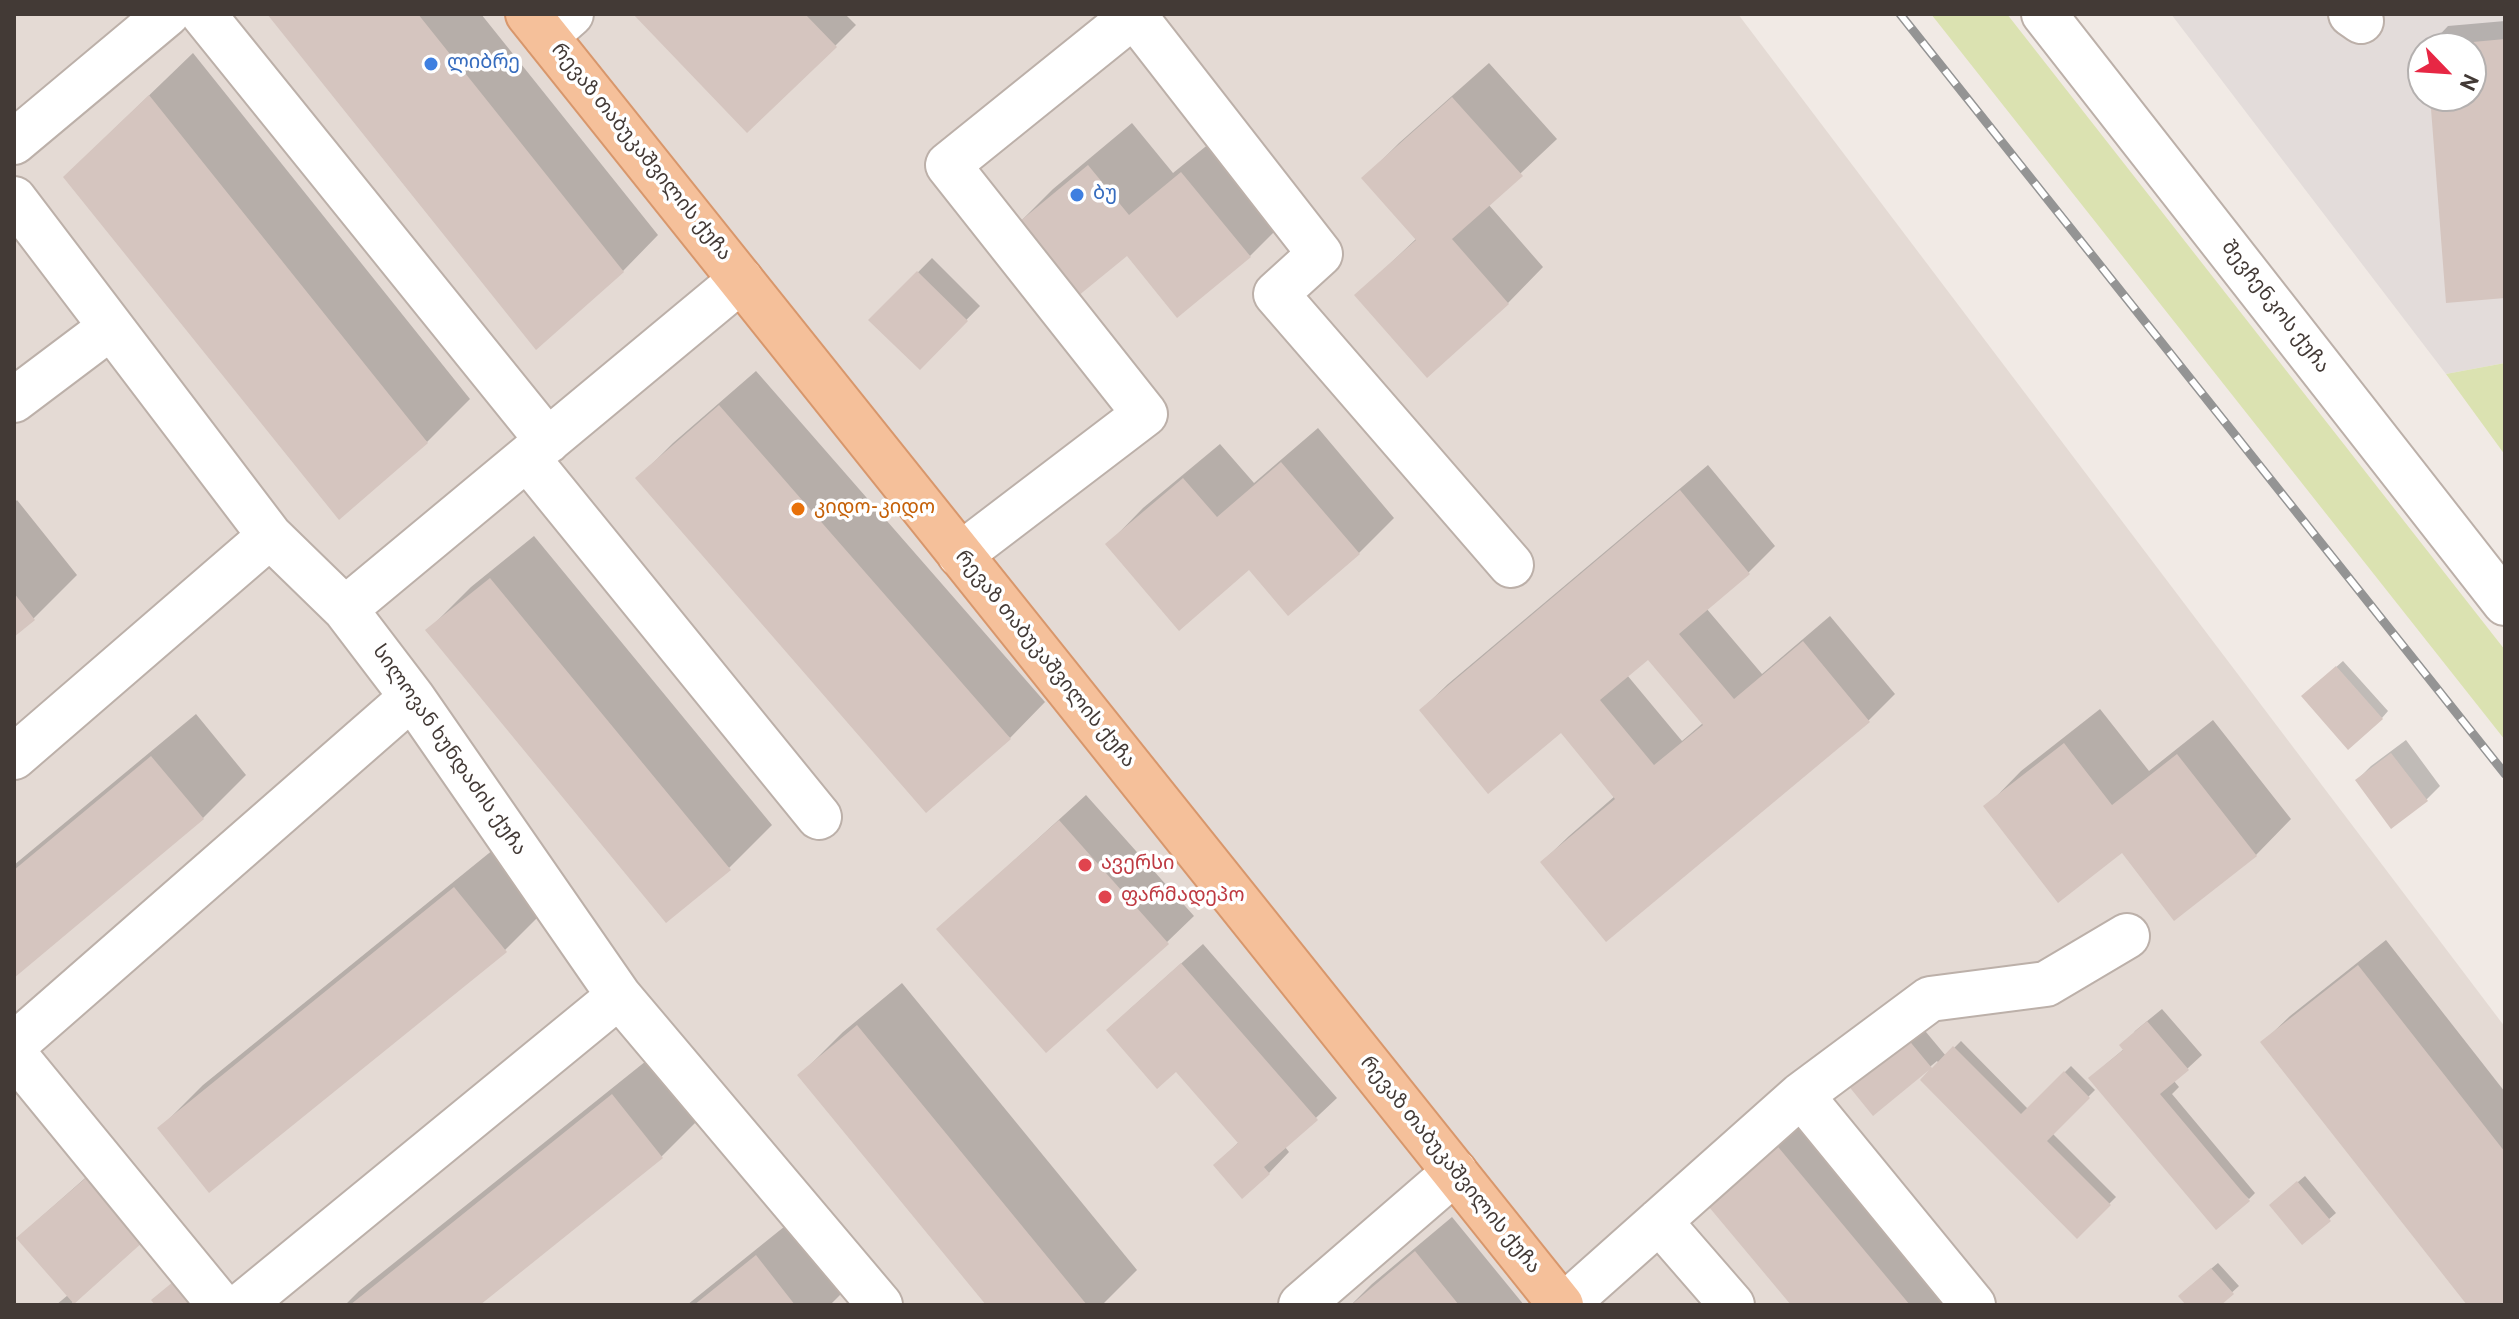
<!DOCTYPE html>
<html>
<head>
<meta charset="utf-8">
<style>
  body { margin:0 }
  #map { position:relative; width:2519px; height:1319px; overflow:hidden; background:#f1eae5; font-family:Overpass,sans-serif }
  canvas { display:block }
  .frame { position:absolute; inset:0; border:16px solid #433a36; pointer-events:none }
  .north { position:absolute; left:2407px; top:32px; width:80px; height:80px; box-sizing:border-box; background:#fff; border:2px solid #b4b0af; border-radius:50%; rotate:115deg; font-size:22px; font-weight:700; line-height:32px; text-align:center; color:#433a36 }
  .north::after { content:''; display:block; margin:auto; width:28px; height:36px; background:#e72744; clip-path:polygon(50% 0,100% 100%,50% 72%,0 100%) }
</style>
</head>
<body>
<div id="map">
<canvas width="2519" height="1319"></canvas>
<div class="frame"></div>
<div class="north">N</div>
</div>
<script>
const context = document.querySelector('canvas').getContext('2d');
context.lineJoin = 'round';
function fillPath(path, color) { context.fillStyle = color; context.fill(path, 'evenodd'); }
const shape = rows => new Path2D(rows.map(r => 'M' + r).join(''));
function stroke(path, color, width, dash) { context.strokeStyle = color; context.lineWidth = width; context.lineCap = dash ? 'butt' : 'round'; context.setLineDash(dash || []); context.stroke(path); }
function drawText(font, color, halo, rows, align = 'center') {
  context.font = font + ' Overpass,"Noto Sans Georgian",sans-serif'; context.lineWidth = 7; context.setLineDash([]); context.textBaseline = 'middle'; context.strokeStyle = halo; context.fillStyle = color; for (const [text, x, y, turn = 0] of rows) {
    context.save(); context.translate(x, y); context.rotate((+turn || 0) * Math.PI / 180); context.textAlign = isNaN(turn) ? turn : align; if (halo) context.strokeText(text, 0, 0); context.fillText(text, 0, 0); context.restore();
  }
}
fillPath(shape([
  [14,14,1738,14,2505,1027,2505,1305,14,1305]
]), '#e4dad4');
fillPath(shape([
  [2171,14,2505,14,2505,363,2446,374],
  [2423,48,2471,48,2471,96,2423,96]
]), '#e3dcda');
fillPath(shape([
  [1931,14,2007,14,2505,650,2505,740],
  [2505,363,2505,455,2446,374]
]), '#dbe2b1');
fillPath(shape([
  [270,14,481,14,658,235,623,271],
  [636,14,845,14,856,25,835,46],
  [2505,21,2505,296,2432,96,2471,96,2471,48,2428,47,2448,26],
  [193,53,470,399,427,442,109,134],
  [1489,63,1557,139,1488,204,1543,267,1508,303,1357,295,1417,238,1364,178,1399,143],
  [1132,123,1173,173,1226,130,1293,213,1250,256,1010,232,1053,189],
  [932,258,980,306,920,367,871,320],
  [756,371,1045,702,1010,738,638,478,673,443],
  [1318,428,1394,518,1359,553,1108,544,1143,508,1220,444,1254,483],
  [1708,465,1775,546,1749,572,1706,608,1762,674,1830,616,1895,694,1869,720,1607,939,1542,862,1569,836,1615,796,1561,730,1421,710,1448,684],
  [1648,657,1703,723,1682,741,1627,675],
  [17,500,77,575,34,618,14,634,14,503],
  [534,536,772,825,729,868,428,630,471,587],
  [2343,661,2388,711,2382,718,2310,690],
  [2100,709,2149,771,2213,720,2291,819,2256,855,2122,850,1986,807,2021,771],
  [196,714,246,775,203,818,14,975,14,865],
  [2406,740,2440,786,2426,800,2357,780,2371,766],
  [1086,795,1194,916,1167,942,939,929],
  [499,845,548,907,505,950,160,1128,203,1085],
  [2386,940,2505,1092,2505,1305,2469,1305,2263,1042,2290,1016],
  [1203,944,1337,1098,1285,1147,1289,1152,1269,1173,1215,1165,1239,1142,1129,1010],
  [902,983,1137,1270,1102,1305,989,1305,800,1075,843,1032],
  [2162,1009,2202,1055,2174,1081,2179,1087,2172,1094,2255,1193,2249,1199,2105,1065,2124,1049,2135,1031],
  [1916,1020,1946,1056,1961,1041,2028,1109,2071,1066,2095,1090,2052,1133,2116,1197,2077,1236,1937,1061,1874,1113],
  [656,1053,704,1114,661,1157,477,1305,345,1305,359,1291],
  [1810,1108,1975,1305,1793,1305,1706,1201],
  [109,1157,143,1240,72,1302,75,1305,56,1305,68,1295,40,1218],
  [2305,1176,2336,1213,2303,1242,2278,1199],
  [800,1214,854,1281,830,1305,687,1305],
  [1452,1217,1524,1305,1351,1305,1372,1284],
  [2218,1263,2239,1286,2218,1305,2189,1305,2187,1289]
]), '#0003');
fillPath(shape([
  [267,14,418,14,624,272,536,350],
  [633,14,805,14,837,47,747,133],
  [2505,39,2505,298,2446,303,2430,96,2471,96,2471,48,2430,48,2430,46],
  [149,95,428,443,339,520,63,177],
  [1452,97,1523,176,1452,239,1509,304,1427,378,1354,295,1416,240,1361,178],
  [1088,165,1129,215,1181,172,1251,257,1177,318,1127,256,1067,305,1007,232],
  [917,271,968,321,920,370,868,320],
  [719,405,1011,739,926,813,635,478],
  [1281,462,1360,554,1288,616,1249,570,1179,631,1105,544,1183,478,1217,517],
  [1680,490,1750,574,1679,634,1734,699,1803,641,1870,722,1606,942,1540,862,1615,799,1561,733,1488,794,1419,710],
  [1648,660,1703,725,1654,765,1600,700],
  [490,578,731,870,666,923,425,630],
  [14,593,35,620,14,637],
  [2336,666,2383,719,2348,750,2301,696],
  [2064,743,2112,805,2177,754,2257,856,2174,921,2122,853,2058,903,1983,806],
  [2391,753,2428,801,2391,829,2355,780],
  [151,756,204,819,14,978,14,870],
  [1059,820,1169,944,1046,1053,936,929],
  [454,887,507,952,209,1193,157,1128],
  [1181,963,1318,1120,1264,1167,1270,1174,1242,1199,1213,1165,1238,1143,1176,1072,1157,1089,1106,1030],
  [2358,965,2505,1152,2505,1305,2467,1305,2260,1042],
  [2147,1021,2189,1070,2160,1094,2250,1201,2216,1230,2088,1078,2123,1050,2119,1045],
  [857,1025,1087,1305,986,1305,797,1075],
  [1902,1032,1932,1068,1953,1046,2021,1114,2064,1071,2090,1098,2047,1141,2111,1205,2077,1239,1920,1080,1929,1070,1873,1116,1843,1079],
  [612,1094,663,1158,480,1305,350,1305],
  [1774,1142,1910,1305,1791,1305,1704,1201],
  [88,1176,144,1241,74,1304,16,1238],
  [2297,1181,2331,1221,2302,1245,2269,1205],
  [1415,1251,1459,1305,1351,1305],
  [756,1255,795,1305,694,1305],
  [2211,1268,2234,1294,2221,1305,2186,1305,2178,1296],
  [179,1277,202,1305,155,1305,151,1300]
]), '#d5c5bf');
const minor = shape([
  [203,14,548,441],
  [1133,14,1320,254,1276,294,1511,565],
  [2044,14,2505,603],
  [2351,14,2361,21],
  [546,36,571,14],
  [14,142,167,14],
  [14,199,270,536,345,609,412,697,619,996,880,1305],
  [14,400,111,327],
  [527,458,819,817],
  [960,555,1145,414,948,165,1134,15],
  [345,609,741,280],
  [14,757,270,536],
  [14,1045,412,697],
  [14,1054,220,1305],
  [1801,1095,1973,1305],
  [1659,1221,1732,1305],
  [242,1305,619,996],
  [1301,1305,1455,1172],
  [1565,1305,1801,1095,1930,999,2046,984,2127,936]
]);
const major = shape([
  [528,14,1561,1305]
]);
stroke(minor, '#bcb0a9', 48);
stroke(major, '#d8976c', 48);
stroke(minor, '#fff', 44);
stroke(major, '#f5c09a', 44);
const rail = shape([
  [1900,14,2505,774]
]);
stroke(rail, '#949494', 9);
stroke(rail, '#fff', 6, [18]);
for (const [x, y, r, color] of [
  [431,64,8,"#3f7fe0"],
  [1077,195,8,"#3f7fe0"],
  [798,509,8,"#e8710a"],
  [1085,865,8,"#e0444e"],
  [1105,897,8,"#e0444e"]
]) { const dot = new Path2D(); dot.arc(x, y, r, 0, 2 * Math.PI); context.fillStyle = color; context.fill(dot); stroke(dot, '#fff', 3); }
drawText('20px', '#366cbe', '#fff', [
  ["ლიბრე",447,64],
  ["ბუ",1093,195]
], 'left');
drawText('20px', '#433a36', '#fff', [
  ["რევაზ თაბუკაშვილის ქუჩა",640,153,51],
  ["შევჩენკოს ქუჩა",2274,308,52],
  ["რევაზ თაბუკაშვილის ქუჩა",1044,660,51],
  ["სილოვან ხუნდაძის ქუჩა",448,751,55],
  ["რევაზ თაბუკაშვილის ქუჩა",1449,1166,51]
]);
drawText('20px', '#c56008', '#fff', [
  ["კიდო-კიდო",814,509]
], 'left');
drawText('20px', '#be3a42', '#fff', [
  ["ავერსი",1101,865],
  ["ფარმადეპო",1121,897]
], 'left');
</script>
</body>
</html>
